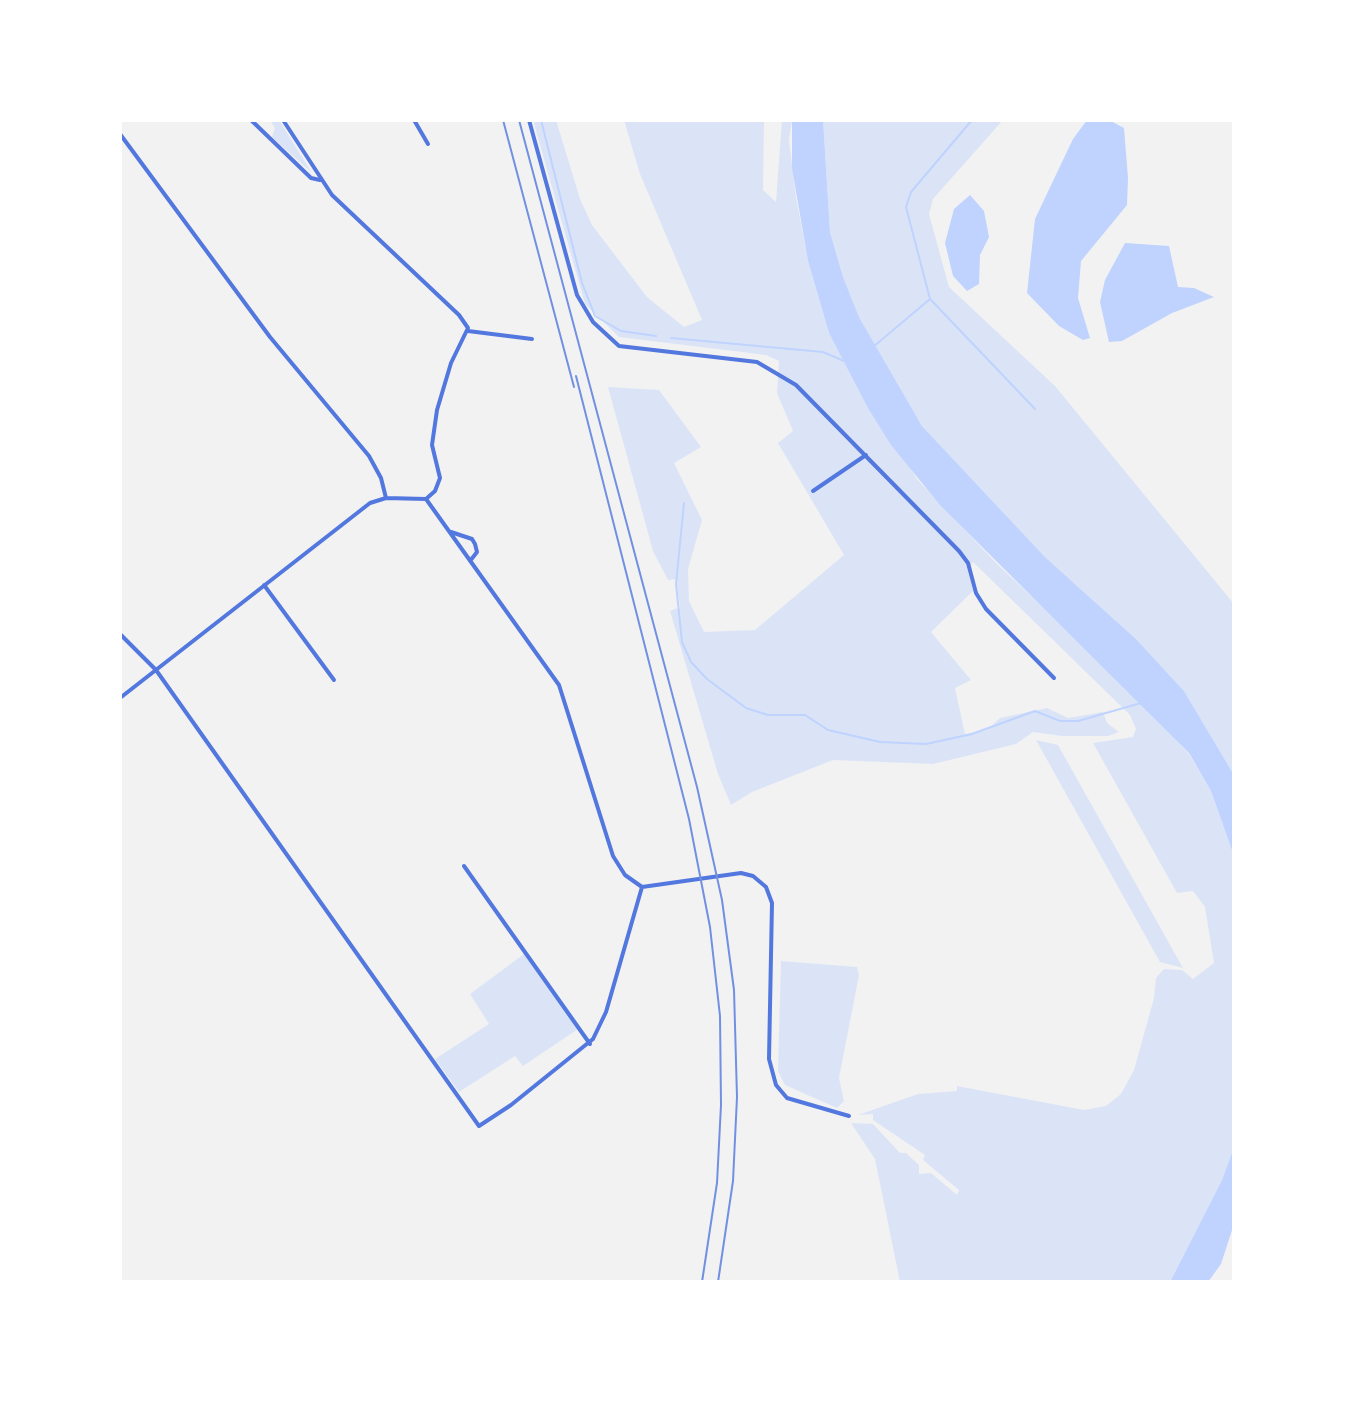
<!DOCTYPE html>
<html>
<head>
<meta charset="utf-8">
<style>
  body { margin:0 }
  #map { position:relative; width:1354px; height:1402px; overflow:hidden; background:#f2f2f2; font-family:"Open Sans",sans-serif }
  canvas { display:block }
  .frame { position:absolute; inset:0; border:122px solid #fff; pointer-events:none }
</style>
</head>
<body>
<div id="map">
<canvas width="1354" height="1402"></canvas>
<div class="frame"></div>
</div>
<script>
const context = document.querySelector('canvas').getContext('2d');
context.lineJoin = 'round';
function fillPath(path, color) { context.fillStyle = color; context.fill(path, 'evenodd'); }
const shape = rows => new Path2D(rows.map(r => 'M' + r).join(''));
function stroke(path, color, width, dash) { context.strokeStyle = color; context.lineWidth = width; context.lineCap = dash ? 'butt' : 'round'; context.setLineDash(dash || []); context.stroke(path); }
fillPath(shape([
  [270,120,279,120,312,173,272,137,275,128],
  [533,120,556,120,580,199,592,225,647,297,684,327,702,320,640,174,624,120,764,120,763,190,776,202,782,120,792,120,789,140,796,197,808,261,829,333,917,479,996,563,1100,661,1174,738,1189,754,1211,791,1234,856,1234,1147,1222,1180,1170,1282,900,1282,875,1159,851,1123,873,1124,900,1153,906,1153,919,1165,919,1174,931,1173,957,1195,959,1190,923,1160,925,1155,873,1120,873,1114,858,1115,918,1094,957,1091,957,1086,1084,1110,1106,1106,1121,1094,1134,1070,1154,998,1156,978,1164,969,1182,970,1193,979,1214,963,1205,907,1193,891,1177,893,1093,743,1133,737,1136,729,1130,715,973,562,968,571,973,591,931,632,971,680,955,688,965,734,987,730,1000,718,1047,708,1068,718,1103,712,1107,723,1119,732,1108,736,1062,736,1033,732,1016,744,933,764,833,760,752,792,731,805,718,774,670,611,680,607,676,579,668,580,653,551,608,387,659,390,701,447,674,463,702,520,688,569,689,601,704,632,755,630,844,555,778,443,793,431,777,393,779,361,766,355,619,337,585,304],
  [823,120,1003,120,933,199,929,214,949,287,1055,386,1234,604,1234,775,1184,691,1136,639,1045,557,922,426,859,317,843,277,830,232],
  [1036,740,1058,745,1183,968,1160,962],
  [524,954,578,1029,523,1066,515,1056,459,1092,435,1059,489,1024,470,994],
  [781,961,857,967,859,975,839,1078,844,1101,837,1108,785,1085,778,1071]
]), '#dbe4f7');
fillPath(shape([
  [792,120,823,120,830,232,843,277,859,317,922,426,1045,557,1136,639,1184,691,1234,775,1234,856,1211,791,1189,753,940,505,891,445,868,408,829,333,808,261,792,168],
  [1087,120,1109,120,1124,128,1128,178,1127,205,1081,261,1078,298,1090,338,1083,340,1059,326,1027,293,1035,219,1073,139],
  [970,195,984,211,989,237,980,255,979,284,967,291,953,276,945,243,954,209],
  [1125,243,1169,246,1178,287,1194,288,1214,297,1172,313,1122,341,1109,342,1100,302,1105,280],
  [1234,1147,1234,1224,1221,1264,1208,1282,1170,1282,1222,1180]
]), '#bfd3fe');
stroke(shape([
  [541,120,582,283,595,316,621,331,656,336],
  [931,300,1035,409],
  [671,338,823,352,844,361],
  [873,347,930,299,906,207,911,192,972,120],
  [684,503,676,584,682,642,691,662,707,679,746,708,768,715,805,715,828,730,880,742,926,744,972,734,1035,711,1060,721,1078,721,1141,703]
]), '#bfd3fe', 2);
stroke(shape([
  [251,120,311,178,320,180],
  [414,120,428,144],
  [529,120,577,295,593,322,619,346,757,362,796,385,959,551,968,563,976,593,986,609,1054,678],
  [120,134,270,337,369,456,381,478,386,498],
  [468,331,532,339],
  [813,491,866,455],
  [451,532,472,539,475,544,477,552,470,561],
  [264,585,334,680],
  [120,634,156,670,479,1126,511,1105,593,1039,606,1012,642,887],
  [120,698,370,503,386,498,426,499,559,685,613,856,625,875,642,887,741,873,753,876,766,887,772,903,769,1059,776,1085,787,1098,849,1116],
  [464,866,590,1044]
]), '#5277de', 4);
stroke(shape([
  [283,120,332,195,459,315,468,328,451,363,437,410,432,445,440,478,435,491,426,499]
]), '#5277de', 4);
stroke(shape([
  [503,120,574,387],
  [519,120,697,787,722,900,734,990,737,1097,733,1181,718,1282],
  [576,376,689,819,710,927,720,1016,721,1105,717,1183,702,1282]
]), '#7290e2', 2);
</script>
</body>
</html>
